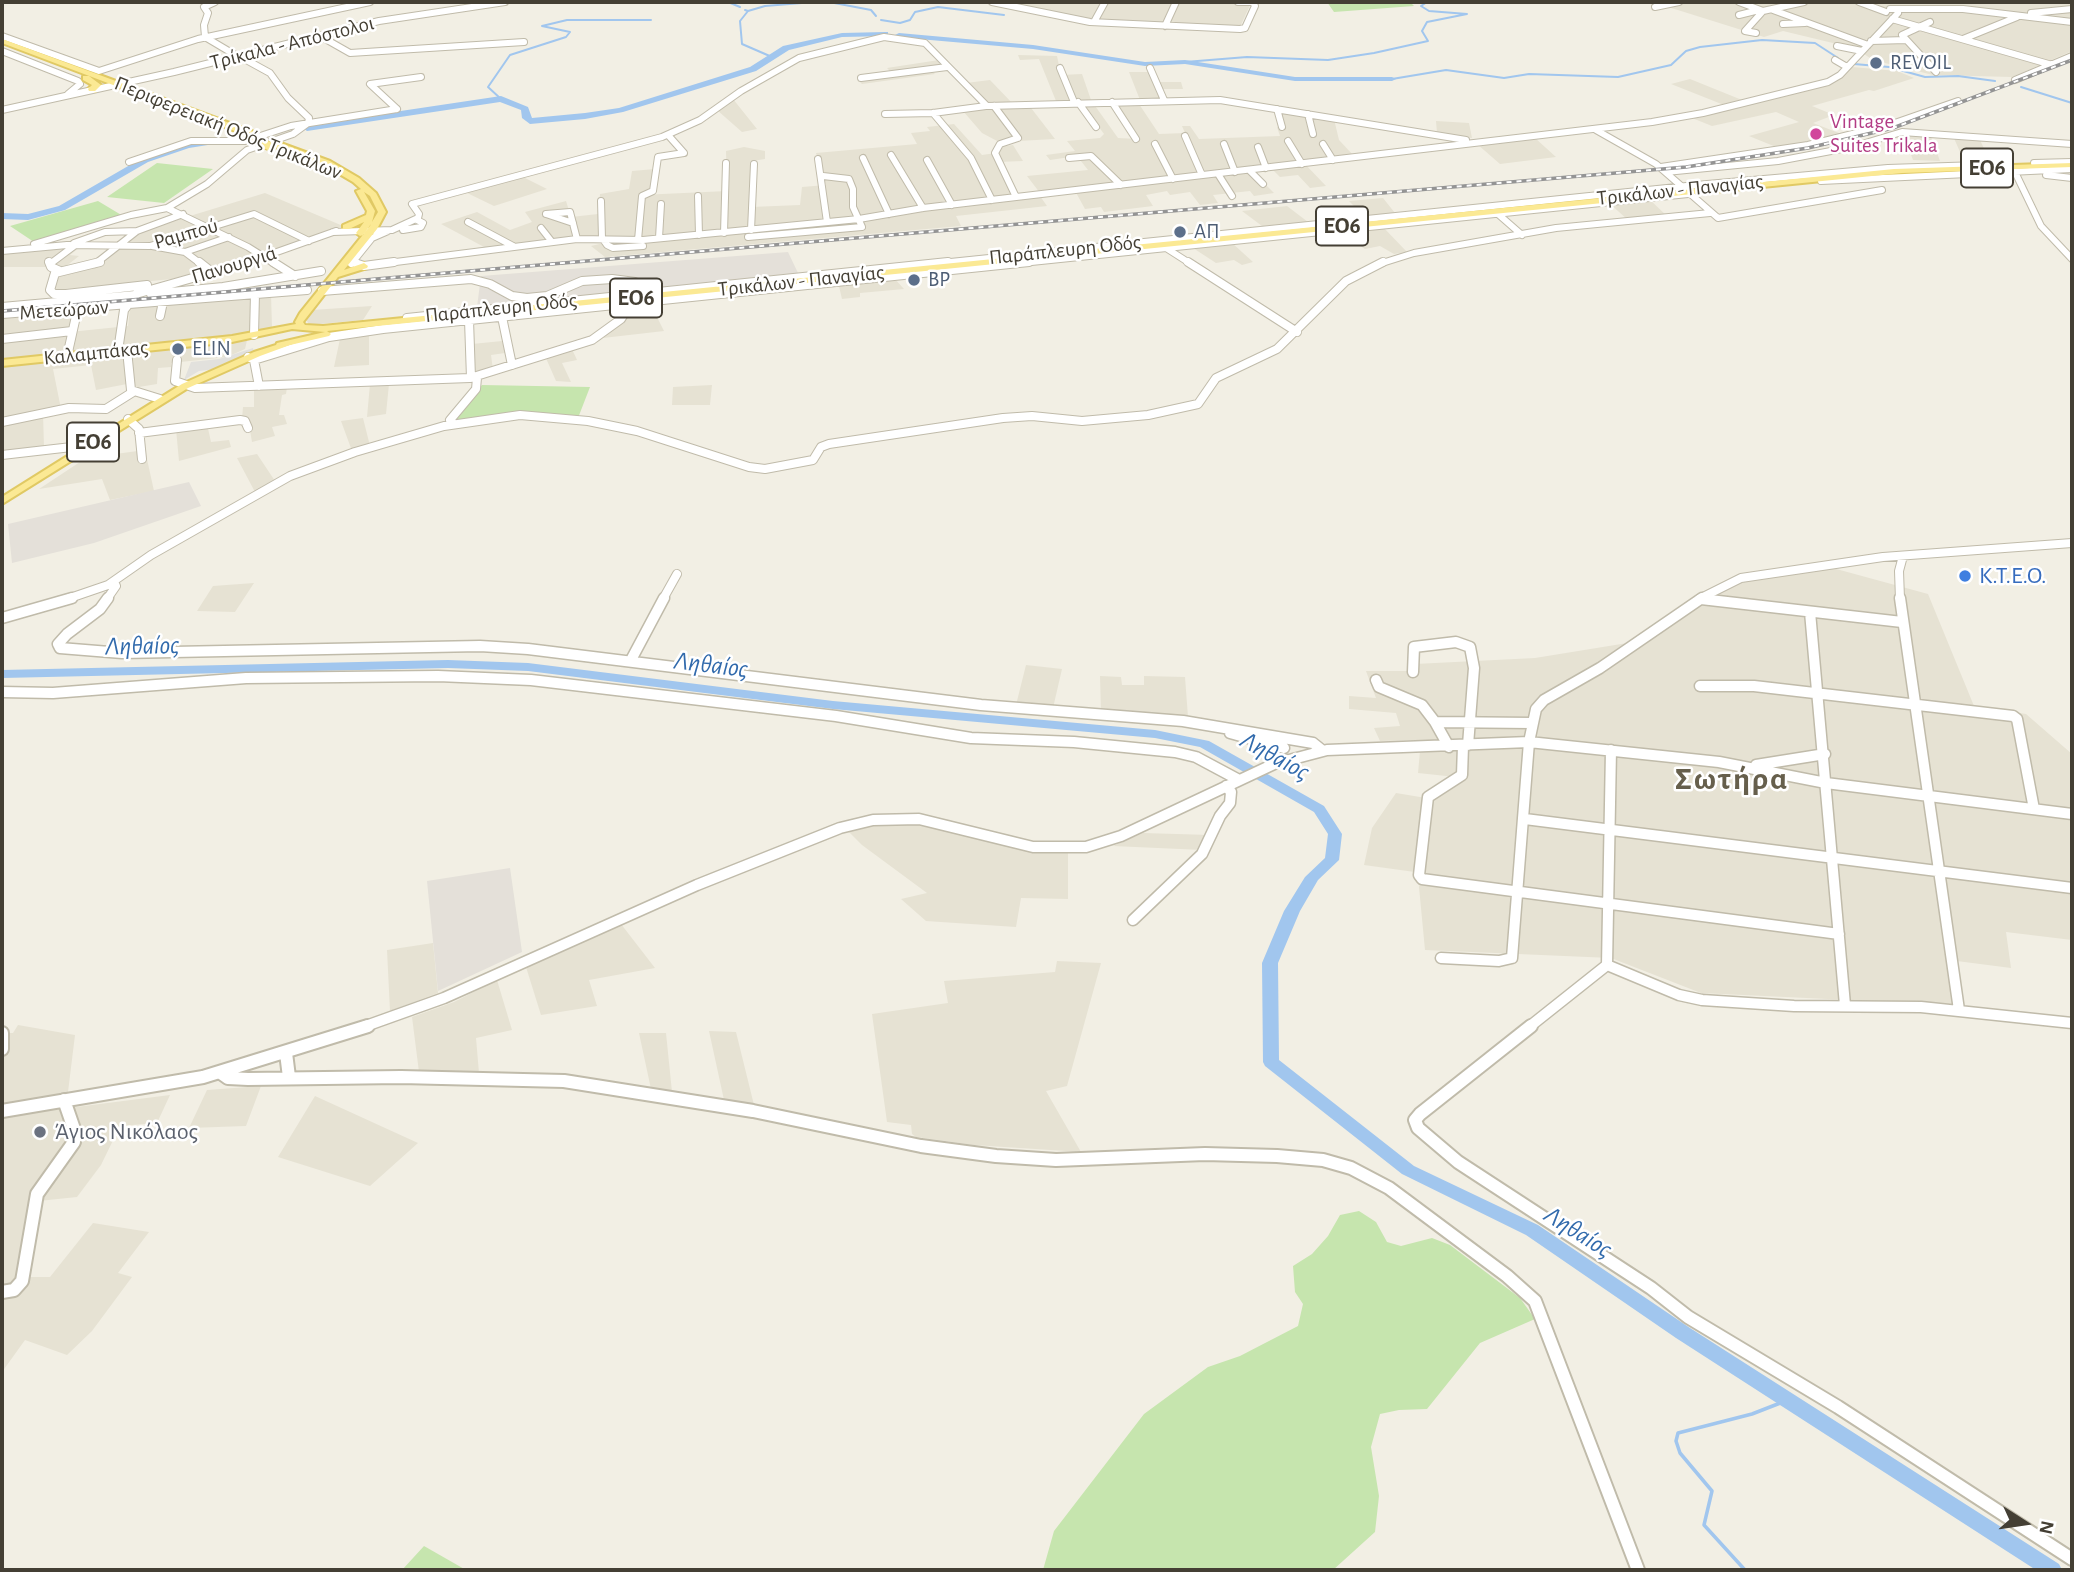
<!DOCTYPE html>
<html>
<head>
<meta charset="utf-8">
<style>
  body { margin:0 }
  #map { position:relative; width:2074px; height:1572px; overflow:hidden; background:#f2efe4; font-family:"Alegreya Sans",sans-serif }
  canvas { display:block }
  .frame { position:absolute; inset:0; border:4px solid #443f34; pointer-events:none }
  .north { position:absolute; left:1990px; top:1488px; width:70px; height:70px; -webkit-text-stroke:5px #fff; paint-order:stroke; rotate:102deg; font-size:19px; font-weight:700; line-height:28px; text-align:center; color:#443f34 }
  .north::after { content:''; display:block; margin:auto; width:24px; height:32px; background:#443f34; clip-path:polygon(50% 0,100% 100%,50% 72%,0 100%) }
</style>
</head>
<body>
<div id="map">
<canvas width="2074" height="1572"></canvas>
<div class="frame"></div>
<div class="north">N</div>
</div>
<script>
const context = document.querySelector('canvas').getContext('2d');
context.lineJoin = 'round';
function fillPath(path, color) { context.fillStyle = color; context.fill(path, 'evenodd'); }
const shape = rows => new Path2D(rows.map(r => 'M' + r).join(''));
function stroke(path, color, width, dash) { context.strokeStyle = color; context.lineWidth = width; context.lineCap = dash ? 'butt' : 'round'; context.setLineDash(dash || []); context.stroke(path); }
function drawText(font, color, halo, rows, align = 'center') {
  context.font = font + ' "Alegreya Sans",sans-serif'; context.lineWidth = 5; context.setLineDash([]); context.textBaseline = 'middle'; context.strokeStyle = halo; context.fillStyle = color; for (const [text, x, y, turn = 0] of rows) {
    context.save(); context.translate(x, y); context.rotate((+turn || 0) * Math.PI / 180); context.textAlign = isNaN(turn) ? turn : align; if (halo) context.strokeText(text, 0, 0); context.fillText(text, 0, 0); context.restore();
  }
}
fillPath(shape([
  [994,2,1243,2,1251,3,1240,27,1085,20],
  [1682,2,2072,2,2072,51,2012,77,1933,75,1873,60,1864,54,1866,51,1783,31,1764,37,1665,6],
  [1018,55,1057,56,1061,75,1082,74,1091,100,1056,101,1039,59,1020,60],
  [939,60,945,66,930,69,935,74,862,84,857,79,894,75,887,68],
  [1852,67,1897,71,1914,78,1874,91,1869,90,1812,106,1834,115,1813,123,1844,135,1781,149,1749,136,1799,122,1776,112,1712,126,1692,118,1833,83],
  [1129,72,1149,72,1153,82,1181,82,1183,89,1158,89,1162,99,1140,100],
  [1690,79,1742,100,1724,105,1671,84],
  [990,80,1014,105,1028,104,1055,139,999,142,982,133,963,111,989,108,966,83],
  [733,99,757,129,742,132,717,110],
  [1137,101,1159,134,1185,133,1182,126,1190,126,1199,139,1280,136,1277,127,1283,127,1279,110,1334,119,1339,140,1354,156,1304,163,1326,186,1310,188,1298,175,1280,177,1270,167,1251,170,1274,193,1254,196,1250,191,1213,195,1218,203,1200,205,1190,192,1170,195,1167,191,1146,195,1153,206,1104,212,1101,207,1085,209,1074,189,1040,193,1027,176,1088,170,1077,156,1050,160,1046,155,1075,151,1067,141,1100,138,1104,134,1081,103,1093,103,1118,138,1138,139,1115,102],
  [1436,121,1469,123,1472,138,1437,133],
  [954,124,982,155,996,153,999,147,1013,145,1023,161,998,162,1014,199,1040,196,1047,206,956,216,961,226,605,257,591,246,608,242,606,237,486,248,441,224,477,212,510,230,532,222,525,212,566,201,571,217,598,214,600,194,629,189,632,171,655,169,651,192,641,195,727,191,726,151,744,147,765,151,765,159,752,161,751,207,800,205,802,187,826,185,816,153,917,144,911,133,930,131,927,127],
  [1903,133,1930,134,1940,161,1913,160],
  [1953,136,1979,138,1990,161,1964,161],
  [1535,138,1556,157,1500,164,1477,144],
  [519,175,547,189,494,206,463,191],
  [265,193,343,226,261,257,194,277,55,290,59,275,102,264,141,231],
  [1383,198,1395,213,1364,216,1349,201],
  [1649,199,1667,216,1628,220,1609,203],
  [1287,206,1308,222,1262,226,1242,211],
  [1383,227,1407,252,1394,254,1380,246,1365,249,1337,231],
  [1231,242,1253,262,1242,265,1234,260,1216,263,1190,246],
  [80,247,70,255,79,256,65,267,2,267,2,252],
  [894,278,904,289,860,293,860,297,842,299,838,282],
  [271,295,272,327,248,336,245,349,227,357,171,363,171,367,158,368,157,384,133,388,132,383,96,390,91,365,53,369,61,409,43,413,44,447,2,452,2,316,74,312,70,332,128,326,130,308],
  [372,306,363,320,309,325,306,319,312,310],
  [655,313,664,331,603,338,625,317],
  [369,334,369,365,334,367,340,339],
  [502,341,505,353,491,355,493,370,473,376,472,344],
  [572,349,577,360,562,363,571,382,556,381,545,356],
  [370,384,389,384,386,414,367,417],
  [712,385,710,405,672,405,673,387],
  [287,387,286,394,282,395,279,415,284,415,287,424,272,427,275,436,252,442,248,419,242,419,243,407,254,407,254,389],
  [363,418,370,446,352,451,341,421],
  [207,424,211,442,229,440,231,447,179,461,176,429],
  [145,450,154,491,110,500,102,479,39,489,86,458],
  [257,454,275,481,255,492,237,458],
  [1829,567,1928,594,1974,706,2026,714,2072,754,2072,940,2006,932,2011,968,1949,960,1954,1005,1701,993,1611,958,1425,950,1419,887,1422,873,1364,865,1372,828,1396,793,1432,799,1465,778,1418,773,1421,740,1380,741,1374,728,1400,726,1396,713,1349,709,1349,696,1376,698,1366,671,1415,671,1415,664,1535,658,1652,639,1721,591,1742,581],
  [254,583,235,612,197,611,213,586],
  [1026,665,1062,669,1053,708,1016,705],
  [1100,676,1121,677,1122,685,1144,685,1144,676,1185,677,1188,717,1101,712],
  [920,823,1068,852,1068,899,1021,898,1016,927,926,921,901,899,927,893,862,845,848,831,869,824],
  [1143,833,1210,835,1203,850,1113,846],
  [621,924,655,968,589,980,597,1006,541,1015,526,967],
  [433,943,438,993,390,1011,387,950],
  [1057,961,1101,963,1067,1086,1046,1091,1081,1152,974,1145,916,1137,912,1134,911,1125,887,1122,872,1014,948,1003,944,981,1055,972],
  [497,980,512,1030,476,1038,479,1073,419,1072,412,1017,454,1002],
  [18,1025,75,1035,68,1092,52,1095,53,1110,170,1095,157,1123,120,1126,101,1165,77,1197,29,1202,21,1277,50,1277,93,1223,149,1232,118,1273,132,1277,92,1331,67,1355,25,1340,2,1372,2,1033,13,1033],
  [709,1031,736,1032,754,1105,724,1100],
  [639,1033,666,1033,672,1092,651,1089],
  [261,1086,246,1126,189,1128,207,1090],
  [315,1096,418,1143,370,1186,278,1157]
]), '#e6e2d3');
fillPath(shape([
  [788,252,798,273,477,307,481,276],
  [189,482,201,506,94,543,12,563,8,524],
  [510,868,522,952,438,991,427,881]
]), '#e4e0d9');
fillPath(shape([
  [1327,2,1410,2,1414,6,1334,12],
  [157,163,213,169,164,203,107,197],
  [98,201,123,216,34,242,10,226],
  [482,385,590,387,578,418,541,415,458,422,454,419],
  [1359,1211,1376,1222,1387,1242,1401,1246,1432,1238,1450,1245,1520,1298,1535,1319,1480,1343,1427,1409,1399,1410,1380,1414,1371,1447,1379,1496,1375,1532,1333,1570,1043,1570,1054,1531,1144,1414,1208,1367,1240,1356,1298,1326,1303,1304,1295,1292,1293,1266,1312,1254,1328,1236,1340,1215],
  [424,1546,466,1570,402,1570]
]), '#c6e5ae');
fillPath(shape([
  [253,348,254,352,216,369,199,371,184,380,191,362,219,359]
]), '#e2e1dd');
stroke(shape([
  [728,2,740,7],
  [829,2,871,10,876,16],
  [745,10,748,11,740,21,742,44,772,57],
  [748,11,765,6,814,2],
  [881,20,900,23,910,20,915,12,938,7,1004,15],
  [1185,62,1247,57,1328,60,1374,53,1428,41,1422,31,1427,22,1467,14,1429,11,1421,6,1427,2],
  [1854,64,1889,67,1925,77,1958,76,1995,81],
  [1392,79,1446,70,1504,78,1529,74,1618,77,1671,65,1686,51,1700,47,1762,40,1815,43,1838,58],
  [2021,87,2072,103],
  [501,99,488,87,510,55,566,37,570,32,542,26,567,20,651,20]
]), '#a1c6ee', 2);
stroke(shape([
  [1745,1570,1704,1525,1712,1491,1680,1453,1676,1441,1678,1433,1752,1414,1788,1400]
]), '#a1c6ee', 3.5);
fillPath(shape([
  [885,32,888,32,888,36,842,37,789,50,756,71,623,112,585,119,530,124,522,118,521,110,500,102,307,131,303,128,307,125,501,96,528,107,532,118,585,113,619,108,750,67,783,46,842,33,885,32],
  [899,33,1033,45,1145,62,1185,60,1295,77,1392,77,1396,79,1392,81,1295,81,1185,64,1145,66,1033,49,896,37,895,35,899,33],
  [211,139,214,140,214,144,189,148,148,162,65,210,28,220,2,219,2,213,28,214,59,206,142,158,184,144,211,139],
  [448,660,528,663,833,701,1155,730,1209,741,1324,806,1342,834,1339,860,1318,880,1300,911,1278,963,1279,1060,1414,1166,1538,1225,1690,1328,2059,1564,2062,1570,2036,1570,1676,1338,1526,1235,1402,1174,1265,1066,1263,1062,1262,963,1284,911,1305,877,1325,858,1328,834,1314,812,1200,747,1155,738,833,709,528,671,448,668,2,678,2,670,448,660]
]), '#a1c6ee');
const minorFar3 = shape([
  [215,2,204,7,208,13,204,25,205,37,237,56],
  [992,2,1090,22,1240,29,1245,28,1255,6,1253,2],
  [1238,2,1253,2],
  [1739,2,1763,11],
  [1859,2,1886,12],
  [1655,7,1679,2],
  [1890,9,1963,9,2072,22],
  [1773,10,1868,45],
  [2031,13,2072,9],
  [1739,15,1759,10],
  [1892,19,2052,65],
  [1094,22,1105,2],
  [1930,22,1902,35,1936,72],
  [1783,24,1805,23],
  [1165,26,1176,2],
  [1756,33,1745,31,1763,11,1804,2],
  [2,36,99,71,198,39,370,2],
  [320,36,350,53,524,42],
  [1963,39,2017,17],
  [1871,41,1906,40],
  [1837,46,1862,51],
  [2,51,78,81,80,84,68,94],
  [1835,60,1847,67],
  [1060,68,1074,102],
  [1150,68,1164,100],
  [861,78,947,67],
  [2015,80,2072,56],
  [1078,102,1096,127],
  [1112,102,1136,139],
  [994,106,1018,138,1000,144,995,153,1016,197],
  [397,109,370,84,421,77],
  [1277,109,1282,127],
  [2,110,174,72,379,21,505,2],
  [933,113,971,158,992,200],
  [885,114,933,113,986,106],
  [1308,114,1313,134],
  [1596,130,1656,164,1718,218,1882,190],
  [1185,136,1202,175],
  [1288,141,1302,164],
  [1155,144,1173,179],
  [1224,144,1235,172],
  [1323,144,1333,160],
  [1258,147,1266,168],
  [891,155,923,208],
  [863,158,889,214],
  [1069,158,1091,156,1121,185],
  [818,159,827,222],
  [927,160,952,205],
  [129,162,191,141,245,141,291,126,397,109],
  [2034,163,2072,162],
  [1661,167,1808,145,1889,125,1958,101],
  [1249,170,1263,184],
  [2014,170,2041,226,2072,259],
  [1666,172,1778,161,1852,147,1902,132,2072,144],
  [1218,174,1232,196],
  [2046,175,2072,178],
  [1821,181,2072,169],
  [698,196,699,235],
  [601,201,602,238,607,245,613,248,643,246],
  [167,208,207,184,247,150,293,134,308,123,309,118,288,98,270,73,239,56],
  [546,214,570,212,577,239],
  [546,214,573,223],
  [1498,214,1522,235],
  [468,222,513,246],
  [541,228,552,242],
  [403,230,421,227,423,223,417,220],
  [751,230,754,164],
  [333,232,392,230,418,218,419,214,412,204,662,137,700,120,741,91,799,58,884,37,925,43,987,106,1220,100,1466,140],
  [724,233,726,163],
  [748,237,862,227,853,207,853,189,849,179,823,176],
  [659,238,661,204],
  [638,240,642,196,653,191,658,157,684,153,668,135],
  [74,243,105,232,137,231],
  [34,244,131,215,167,208,248,247,275,264],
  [152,246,185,252,201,264],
  [1166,248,1191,264],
  [2,251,67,245,150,246,254,214,309,241],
  [185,252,229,237],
  [50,264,74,246],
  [95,264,137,231,183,214],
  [243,264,336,231],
  [351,264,372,238,388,231],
  [380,264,577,239,643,240,859,219,923,208,1652,122,1703,113,1828,82,1840,75,1898,13],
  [931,264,1696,185,1888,168,2009,164],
  [1012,264,1688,194],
  [1379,264,1414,253,1556,228,1710,213]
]);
const minorFar2 = shape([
  [49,262,51,267,60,271],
  [100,262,55,273,50,290,54,294,66,294,147,285],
  [199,262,213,273],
  [273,262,295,276],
  [352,262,364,266,394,262],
  [1188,262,1297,332],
  [322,291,471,279,490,284,512,296,527,298,547,296,582,281,612,279,635,282,639,286,638,294],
  [151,294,223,287,321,271],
  [2,307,136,295],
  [2,314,307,290],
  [160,316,163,302],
  [502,317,512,365],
  [407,318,948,262],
  [469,320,471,378],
  [254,335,255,294],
  [2,339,72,331],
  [127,350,131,390,160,399],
  [118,351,124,310,136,294,249,262],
  [68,352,77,312],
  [248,357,254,360,329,337,383,329,1029,262],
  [177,360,175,381,195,388,470,378,592,340,621,319,631,303],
  [254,360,259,386],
  [128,419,139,429,142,459],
  [2,422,69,408,106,409,133,392],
  [454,424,450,420,476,389,477,378],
  [139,433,240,420,245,421,248,428],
  [2,455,89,445],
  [67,599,108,585,151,555,290,476,355,452,444,426,520,415,588,421,637,431,749,467,765,469,813,460,821,447,829,444,1003,418,1032,416,1082,421,1148,415,1198,404,1216,378,1277,349,1346,281,1383,262],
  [107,599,116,586,114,582],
  [663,599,677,574],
  [1699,599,1741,578,1883,557,2072,543],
  [1701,599,1705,599],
  [1900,599,1899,571,1903,556]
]);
const minorFar1 = shape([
  [108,598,100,609,67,634,58,644,60,648,122,653,480,646,528,649,981,705,1183,721,1313,743,1323,751],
  [1900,598,1959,1010],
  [1701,599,1902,622],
  [1810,612,1845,1005],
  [2,618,72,598],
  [631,660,664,598],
  [1413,672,1414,647,1456,642,1470,647,1474,668,1468,745],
  [1376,680,1379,687,1422,705,1435,722,1532,723],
  [1700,686,1754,686,2013,716,2017,719,2034,809],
  [2,692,53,693,246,678,438,676,531,680,836,716,971,738,1074,742,1175,752,1196,757,1239,780],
  [1435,722,1449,747],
  [1230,733,1284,748],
  [1463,746,1462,775,1428,797,1419,875,1422,879,1839,934],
  [1756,765,1825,754],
  [1525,819,2072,888],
  [1133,920,1202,854,1220,816,1230,803,1231,792,1226,786],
  [1441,958,1499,961,1512,958,1529,742,1536,709,1544,700,1600,668,1702,598],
  [1607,965,1679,995,1702,1000,1794,1006,1921,1007,2072,1023],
  [363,1027,444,998,697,885,840,828,873,820,919,819,1033,847,1086,847,1121,836,1274,764,1327,750,1529,742,1719,762,1826,783,2072,814],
  [1529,1027,1607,965,1611,750]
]);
const minor = shape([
  [1531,1026,1420,1114,1415,1120,1418,1128,1458,1162,1651,1288,1688,1317,1838,1407,2072,1559],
  [2,1033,2,1049],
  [286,1053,289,1077],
  [221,1073,228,1078,248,1079,401,1077,564,1081,753,1111,921,1146,996,1156,1056,1160,1205,1154,1277,1156,1323,1160,1351,1168,1389,1188,1507,1276,1535,1301,1638,1570],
  [2,1111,203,1077,368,1026],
  [2,1292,14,1290,22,1281,37,1194,74,1142,74,1129,64,1100]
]);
const major = shape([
  [2,39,254,132,255,134,248,136,2,43,2,39],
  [83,76,89,76,101,85,95,91,89,91,88,89,92,85,83,80,83,76],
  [272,142,278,142,330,161,359,178,376,193,386,212,377,229,344,270,364,263,368,266,367,268,338,277,303,322,305,325,323,326,1894,169,2072,163,2072,167,1902,173,327,331,331,334,329,336,290,345,260,356,188,388,2,504,2,497,182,384,254,352,276,345,277,343,325,332,292,329,232,342,2,366,2,360,232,336,296,324,295,322,300,313,370,226,371,224,363,235,360,236,356,233,364,222,349,229,343,229,343,225,366,215,367,211,356,191,361,189,353,182,324,165,272,146,272,142],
  [364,192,370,196,378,212,372,222,375,211,364,192]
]);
stroke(minorFar3, '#c0bbaa', 8);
stroke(minorFar2, '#c0bbaa', 10);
stroke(minorFar1, '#c0bbaa', 13);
stroke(minor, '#c0bbaa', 16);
stroke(major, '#e0c964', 4);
stroke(minorFar3, '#fff', 6);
stroke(minorFar2, '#fff', 8);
stroke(minorFar1, '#fff', 10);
stroke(minor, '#fff', 12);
fillPath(major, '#fbe994');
const rail = shape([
  [2,311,1686,167,1808,148,1893,128,2072,60]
]);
stroke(rail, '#949494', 3.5);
stroke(rail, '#fff', 2, [5]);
const majorBridge = shape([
  [244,136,269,146]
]);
stroke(majorBridge, '#e0c964', 10, []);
stroke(majorBridge, '#fbe994', 8);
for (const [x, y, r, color] of [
  [1876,63,7,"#5c6f8a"],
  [1816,134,7,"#d1479c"],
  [1180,232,7,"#5c6f8a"],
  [914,280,7,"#5c6f8a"],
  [178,349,7,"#5c6f8a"],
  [1965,576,7,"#3f7fe0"],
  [40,1132,7,"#6b7280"]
]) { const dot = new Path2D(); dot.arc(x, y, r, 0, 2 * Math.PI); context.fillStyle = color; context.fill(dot); stroke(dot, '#fff', 2.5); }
drawText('21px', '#443f34', '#fff', [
  ["Τρίκαλα - Απόστολοι",292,43,-14],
  ["Περιφερειακή Οδός Τρικάλων",228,128,22],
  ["Τρικάλων - Παναγίας",1680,190,-6],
  ["Ραμπού",186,234,-16],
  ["Παράπλευρη Οδός",1065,250,-6],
  ["Πανουργιά",234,265,-17],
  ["Τρικάλων - Παναγίας",801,281,-6],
  ["Παράπλευρη Οδός",501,308,-6],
  ["Μετεώρων",64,310,-4],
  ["Καλαμπάκας",96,353,-6]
]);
drawText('21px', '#4e5e75', '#fff', [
  ["REVOIL",1890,63],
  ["ΑΠ",1194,232],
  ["BP",928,280],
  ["ELIN",192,349]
], 'left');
drawText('21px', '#b23c85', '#fff', [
  ["Vintage",1830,122],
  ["Suites Trikala",1830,146]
], 'left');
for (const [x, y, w] of [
  [1987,168,52],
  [1342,226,52],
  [636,298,52],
  [93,442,52]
]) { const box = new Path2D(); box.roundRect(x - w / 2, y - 19.5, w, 39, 5); context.fillStyle = '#fff'; context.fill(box); stroke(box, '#443f34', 2); }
drawText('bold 23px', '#443f34', null, [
  ["ΕΟ6",1987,168],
  ["ΕΟ6",1342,226],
  ["ΕΟ6",636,298],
  ["ΕΟ6",93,442]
]);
drawText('24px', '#366cbe', '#fff', [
  ["Κ.Τ.Ε.Ο.",1979,576]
], 'left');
drawText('24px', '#5b616d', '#fff', [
  ["Άγιος Νικόλαος",54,1132]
], 'left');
drawText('italic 26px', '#316aac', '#fff', [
  ["Ληθαίος",142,646,-1],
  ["Ληθαίος",711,665,7],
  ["Ληθαίος",1275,756,29],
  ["Ληθαίος",1578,1232,32]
]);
context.letterSpacing = '2px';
drawText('bold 32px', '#665f4c', '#fff', [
  ["Σωτήρα",1732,779]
]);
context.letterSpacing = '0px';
</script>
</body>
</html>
